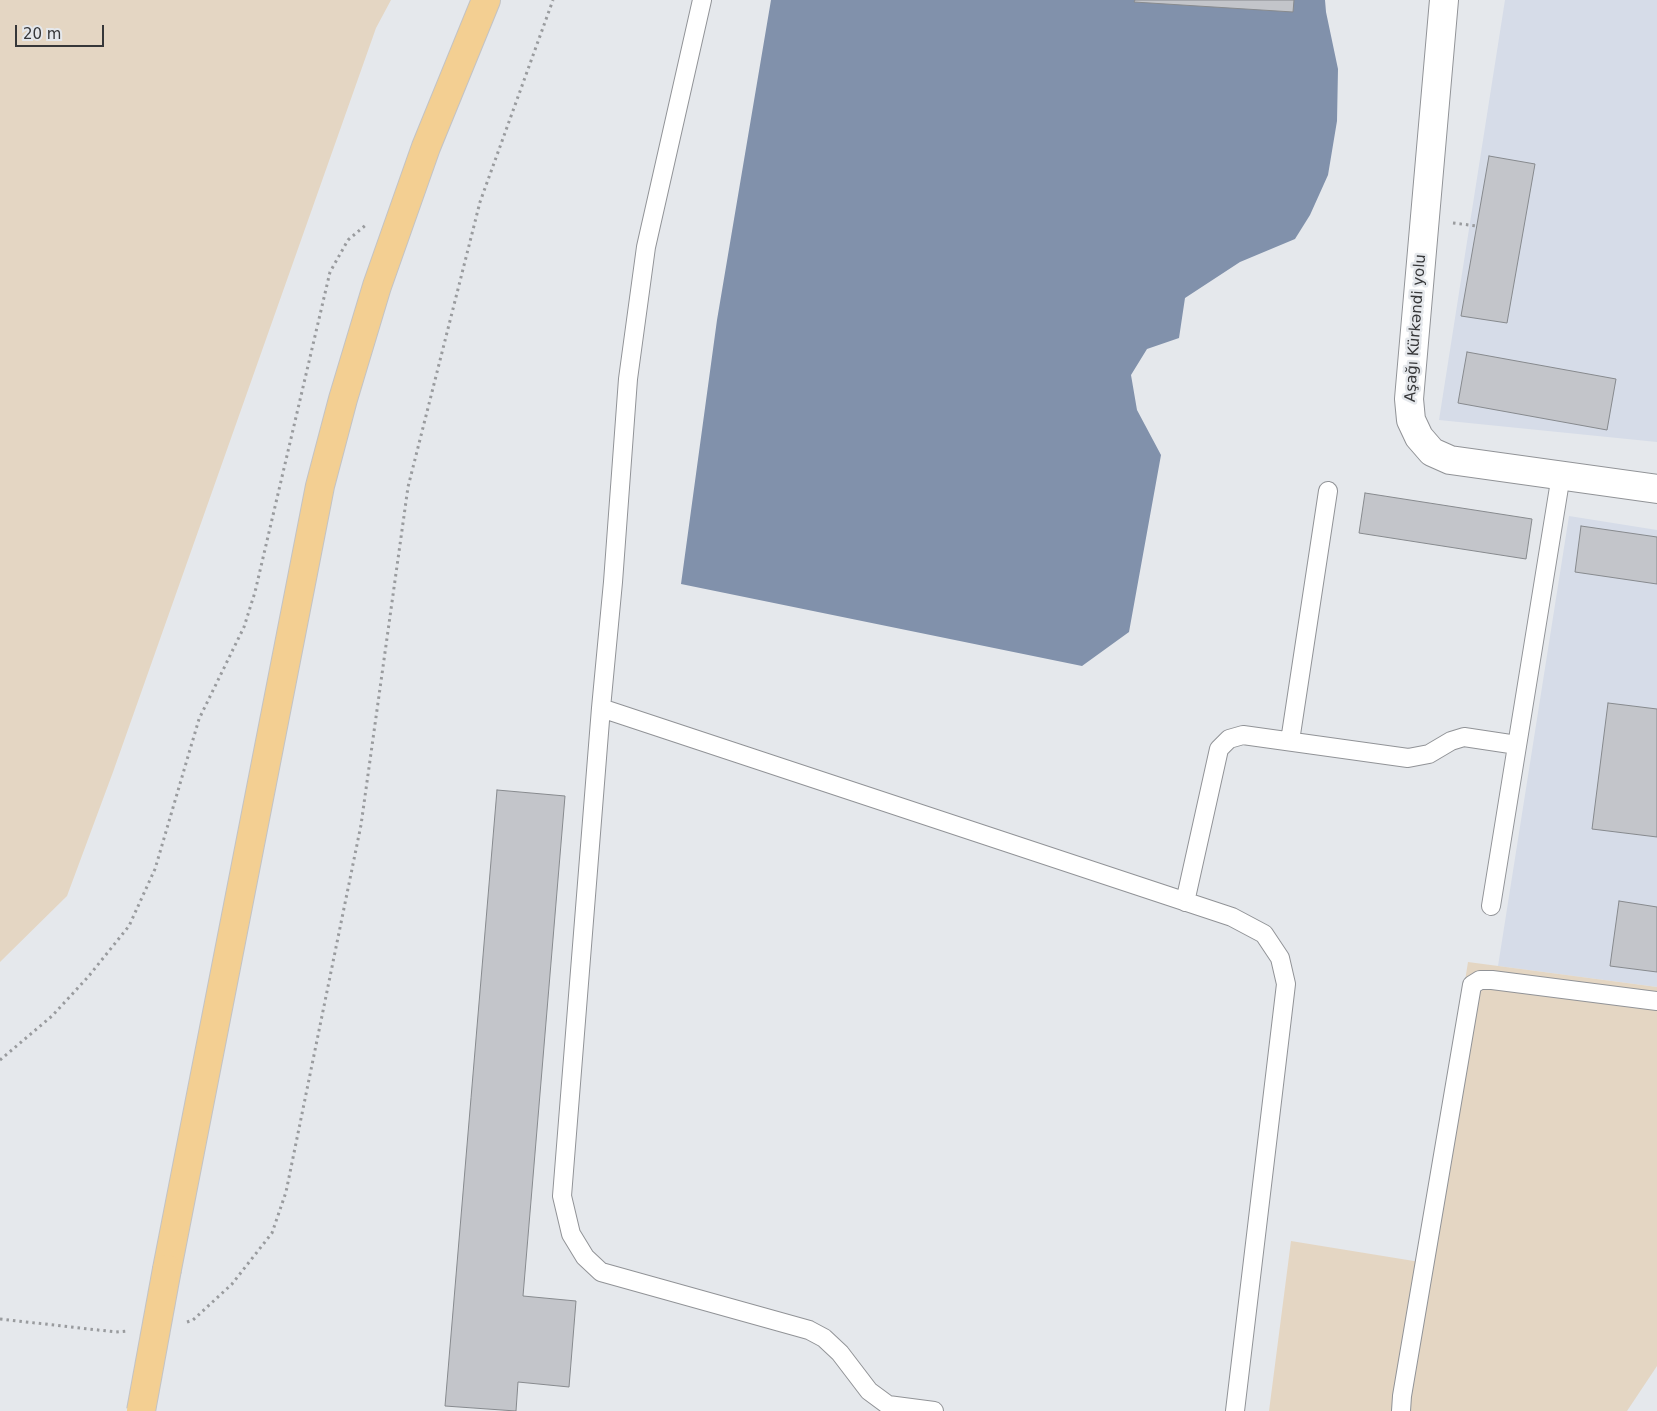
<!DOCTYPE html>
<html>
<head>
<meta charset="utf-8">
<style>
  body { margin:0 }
  #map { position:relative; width:1657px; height:1411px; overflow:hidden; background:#e5e8ec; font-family:"DejaVu Sans",sans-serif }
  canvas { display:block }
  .scale { position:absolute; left:15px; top:25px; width:89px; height:22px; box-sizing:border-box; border:2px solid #363739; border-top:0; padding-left:6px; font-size:15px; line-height:18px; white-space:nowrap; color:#363739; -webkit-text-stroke:4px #e5e8ec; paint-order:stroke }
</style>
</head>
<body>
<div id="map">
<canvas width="1657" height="1411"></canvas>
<div class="scale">20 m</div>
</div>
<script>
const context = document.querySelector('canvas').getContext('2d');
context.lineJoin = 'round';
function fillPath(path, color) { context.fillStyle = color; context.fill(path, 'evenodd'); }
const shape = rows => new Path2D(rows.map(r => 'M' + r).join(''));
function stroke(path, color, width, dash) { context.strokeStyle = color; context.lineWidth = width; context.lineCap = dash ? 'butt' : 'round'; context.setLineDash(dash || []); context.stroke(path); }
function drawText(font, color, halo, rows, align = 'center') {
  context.font = font + ' "DejaVu Sans",sans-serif'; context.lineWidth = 5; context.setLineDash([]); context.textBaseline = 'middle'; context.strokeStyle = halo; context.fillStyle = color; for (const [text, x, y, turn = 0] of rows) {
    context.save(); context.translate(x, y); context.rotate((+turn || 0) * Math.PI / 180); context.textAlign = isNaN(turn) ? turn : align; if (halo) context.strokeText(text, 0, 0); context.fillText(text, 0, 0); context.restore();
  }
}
fillPath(shape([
  [1505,0,1657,0,1657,442,1439,420],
  [1569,516,1657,530,1657,987,1498,966]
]), '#d6dce8');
fillPath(shape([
  [0,0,391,0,376,28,113,772,67,896,0,962],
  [1468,962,1657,987,1657,1366,1627,1411,1269,1411,1291,1241,1420,1262]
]), '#e4d6c3');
fillPath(shape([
  [771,0,1325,0,1326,12,1338,69,1337,121,1328,175,1310,215,1295,239,1240,262,1185,298,1179,338,1147,349,1131,375,1137,410,1161,455,1129,632,1082,666,681,584,717,320]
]), '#8191ab');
const building = shape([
  [1135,0,1294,0,1293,12,1134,2,1135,0],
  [1489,156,1535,164,1507,323,1461,316,1489,156],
  [1467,352,1616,379,1607,430,1458,403,1467,352],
  [1365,493,1532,519,1526,559,1359,533,1365,493],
  [1581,526,1657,537,1657,584,1575,572,1581,526],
  [1608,703,1657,709,1657,837,1592,829,1608,703],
  [497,790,565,796,523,1296,576,1301,569,1387,518,1382,516,1411,445,1406,497,790],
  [1619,901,1657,907,1657,972,1610,966,1619,901]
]);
fillPath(building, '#c3c5ca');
stroke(building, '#878a8e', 1);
const lane = shape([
  [702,0,646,247,628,379,613,582,601,708,562,1196,571,1234,585,1257,601,1272,809,1330,824,1338,840,1353,869,1391,888,1405,934,1411],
  [601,708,1232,917,1264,934,1280,958,1286,984,1235,1411],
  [1290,741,1328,491],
  [1185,902,1219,749,1229,739,1243,735,1408,758,1429,754,1451,741,1464,737,1517,745],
  [1491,906,1561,475],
  [1401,1411,1402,1396,1472,985,1480,980,1492,980,1657,1001]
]);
const street = shape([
  [1444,0,1409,399,1411,420,1419,437,1432,452,1450,460,1657,489]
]);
const primary = shape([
  [167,1269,320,486,343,399,377,286,426,147,486,0]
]);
stroke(lane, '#919397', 20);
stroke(street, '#919397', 30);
stroke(primary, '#c3c3c4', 30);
stroke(shape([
  [1453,223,1477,226],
  [0,1060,52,1016,88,977,129,926,155,869,199,719,244,627,255,592,330,272,348,240,367,224],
  [0,1319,116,1332,127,1331],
  [187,1322,193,1320,232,1284,272,1233,286,1192,361,825,408,487,480,202,553,0]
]), '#999b9e', 3, [2.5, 4]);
stroke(lane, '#fff', 18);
stroke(street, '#fff', 28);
stroke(primary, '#f3cf92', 28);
const primaryBridge = shape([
  [141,1411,167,1269]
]);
stroke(primaryBridge, '#c3c3c4', 30, []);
stroke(primaryBridge, '#f3cf92', 28);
drawText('15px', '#363739', '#e5e8ec', [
  ["Aşağı Kürkəndi yolu",1416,328,-86]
]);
</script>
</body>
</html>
